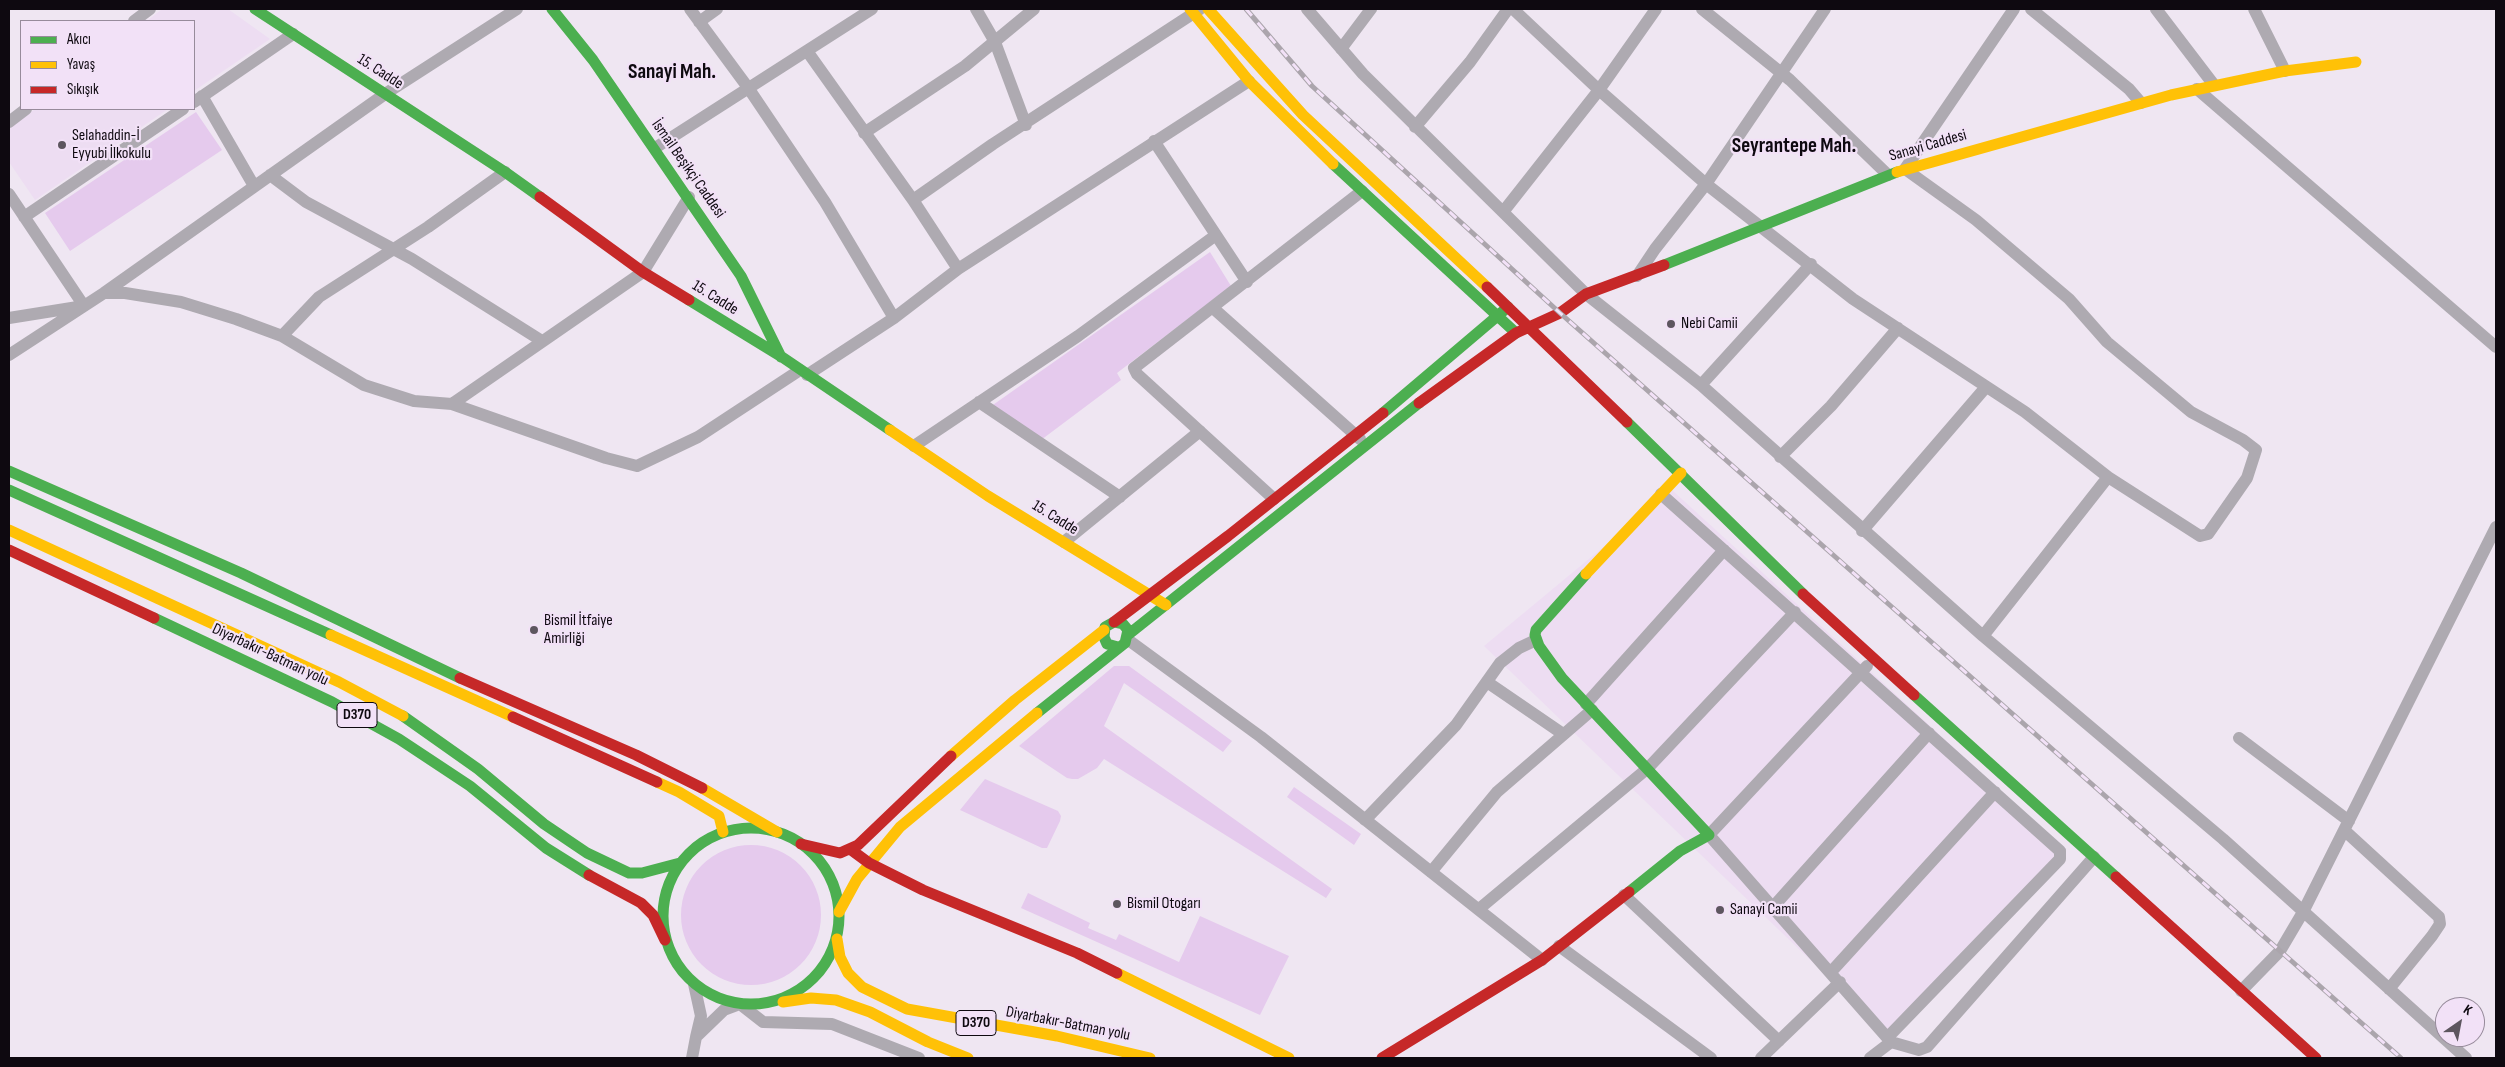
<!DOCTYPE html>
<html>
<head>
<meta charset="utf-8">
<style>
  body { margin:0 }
  #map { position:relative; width:2505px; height:1067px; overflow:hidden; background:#efe6f2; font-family:"Sofia Sans Condensed",sans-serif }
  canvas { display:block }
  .frame { position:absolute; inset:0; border:10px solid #0e0910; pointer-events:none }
  .legend { position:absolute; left:20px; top:20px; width:175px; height:90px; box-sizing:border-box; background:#f2e1f7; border:1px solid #978b9b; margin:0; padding:6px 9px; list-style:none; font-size:15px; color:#0e0910 }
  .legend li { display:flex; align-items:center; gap:10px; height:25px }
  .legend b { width:25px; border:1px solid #978b9b }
  .north { position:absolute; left:2435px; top:997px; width:50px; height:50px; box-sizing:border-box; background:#f2e1f7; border:1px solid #978b9b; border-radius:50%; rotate:33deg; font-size:14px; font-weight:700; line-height:20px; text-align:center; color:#0e0910 }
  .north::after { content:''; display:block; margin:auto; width:18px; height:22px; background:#5d565f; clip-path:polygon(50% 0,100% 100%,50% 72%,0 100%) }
</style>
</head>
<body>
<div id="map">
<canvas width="2505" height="1067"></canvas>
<div class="frame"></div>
<ul class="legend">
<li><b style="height:6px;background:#4caf50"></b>Akıcı</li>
<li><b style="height:6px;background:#ffc107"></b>Yavaş</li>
<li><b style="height:6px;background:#c62828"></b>Sıkışık</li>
</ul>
<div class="north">K</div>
</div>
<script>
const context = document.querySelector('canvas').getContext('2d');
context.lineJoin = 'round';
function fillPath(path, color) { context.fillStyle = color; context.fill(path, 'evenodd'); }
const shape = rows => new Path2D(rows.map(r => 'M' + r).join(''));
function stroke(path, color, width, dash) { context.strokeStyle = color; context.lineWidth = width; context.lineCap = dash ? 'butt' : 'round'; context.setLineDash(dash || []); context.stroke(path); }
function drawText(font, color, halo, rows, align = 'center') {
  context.font = font + ' "Sofia Sans Condensed",sans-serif'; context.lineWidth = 4.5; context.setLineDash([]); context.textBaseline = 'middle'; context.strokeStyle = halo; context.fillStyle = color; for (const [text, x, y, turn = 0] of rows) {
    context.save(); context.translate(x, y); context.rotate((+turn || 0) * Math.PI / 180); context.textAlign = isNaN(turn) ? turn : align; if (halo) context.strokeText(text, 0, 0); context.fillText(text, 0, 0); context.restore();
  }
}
fillPath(shape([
  [162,9,228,9,270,39,194,91,194,21,147,21],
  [35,109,168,109,35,200,9,162,9,129],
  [1672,490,2064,848,1886,1033,1484,646]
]), '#edddf2');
fillPath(shape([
  [196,112,222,150,70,251,45,213],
  [1210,252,1231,286,1117,373,1121,380,1037,443,990,407],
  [1114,666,1129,666,1232,741,1223,752,1124,683,1104,726,1332,889,1326,898,1104,759,1097,768,1078,779,1072,779,1067,778,1019,746],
  [985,779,1058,811,1061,816,1060,821,1047,848,1042,848,960,810],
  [1294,787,1361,834,1354,845,1287,797],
  '681 915a70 70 0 1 1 140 0a70 70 0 1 1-140 0Z',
  [1028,893,1090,923,1088,928,1116,940,1119,934,1179,962,1200,916,1289,956,1260,1015,1021,908]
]), '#e5caed');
stroke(shape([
  [690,9,749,89,825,202,894,318],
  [976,9,995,42,1026,125],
  [1307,9,1363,74,1586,294,1701,385,1983,636,2223,839,2466,1058],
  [1513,9,1599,90,1706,184,1853,299,2025,412,2108,477,2200,536,2208,534,2247,478,2256,450,2243,440,2191,412,2107,342,2069,299,1976,220,1905,169,2014,9],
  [1702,9,1790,80,1888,175],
  [2031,9,2129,89,2141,103],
  [2156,9,2214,85],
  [2254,9,2285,71],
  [134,21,150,9],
  [699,22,717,9],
  [1341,49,1371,9],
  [807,51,913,200,958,269],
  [2197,89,2496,347],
  [202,96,254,186],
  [194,102,293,34],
  [9,122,26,109],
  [1415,127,1470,62,1508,9],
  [864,133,965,66,1034,9],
  [1154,141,1247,282],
  [655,148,872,9],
  [270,175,306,202,412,259,542,341],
  [9,194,84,306,9,318],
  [913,200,993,144,1200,9],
  [1503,212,1599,90,1656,9],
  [24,217,183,109],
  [1637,276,1655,249,1706,184,1825,9],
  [104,293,125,293,181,302,236,319,282,336,364,385,414,401,452,404,606,458,637,466,698,437,800,370],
  [1213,308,1360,439],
  [282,336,319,297,428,227,505,172],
  [9,355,104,293,385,94,517,9],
  [807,375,894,318,958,269,1249,81],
  [1701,385,1811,264],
  [979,402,1120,497],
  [452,404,643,272,689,197],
  [914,446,1078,336,1216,235],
  [1780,457,1831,406,1898,328],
  [1661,494,2060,851,2060,859,1888,1037],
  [1274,499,1137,374,1134,368,1362,191],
  [1862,531,1986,387],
  [1064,542,1200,431],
  [1983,636,2108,477],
  [1127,639,1261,737,1542,960],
  [1867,666,1709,835,1891,1042],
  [1487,682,1563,734],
  [1586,704,1724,550],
  [2239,738,2349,821],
  [1365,820,1456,725,1500,663,1519,648,1536,640],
  [2344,830,2439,917,2440,924,2432,936,2389,989],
  [1431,872,1497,792,1592,710],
  [1624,895,1779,1041],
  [1773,907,1929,733],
  [1479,909,1648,768,1795,612],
  [1559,946,1711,1058],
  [1831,972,1995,792],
  [694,984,701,1016,696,1037,724,1010,740,1004,763,1022,832,1024,919,1058],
  [2241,991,2280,951,2303,912,2496,527],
  [692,1058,696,1037],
  [1761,1058,1840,982],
  [1870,1058,1891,1042,1919,1050,1927,1047,2094,857]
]), '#aeaab1', 12);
stroke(shape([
  [255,9,505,172,540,197],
  [552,9,593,60,741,276,781,357],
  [1333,164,1516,333],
  [1664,265,1897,172],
  [689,300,782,357,890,430],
  [1383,413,1508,307],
  [1627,422,1803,594],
  [9,471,241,573,460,678],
  [9,490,331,635],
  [1586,574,1536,630,1535,635,1539,646,1562,678,1709,835,1680,851,1629,892],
  [154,618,332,702,399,739,470,786,546,848,589,875],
  [1129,634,1419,403],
  [1914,695,2116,877],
  [1037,713,1125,643,1128,630,1123,624,1114,622,1105,627,1104,637,1107,644,1118,647],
  [403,716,478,769,544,824,587,853,629,873,642,873,680,863],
  '663 916a88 88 0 1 1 176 0a88 88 0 1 1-176 0Z'
]), '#4caf50', 11);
stroke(shape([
  [1190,9,1249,81,1333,164],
  [1208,9,1303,115,1487,287],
  [1897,172,2171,95,2285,71,2356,62],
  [890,430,988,496,1166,605],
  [9,530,339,682,403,716],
  [1586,574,1681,473],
  [331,635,513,717],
  [951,756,1015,700,1104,630],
  [657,782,679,792,719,816,723,832],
  [702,788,777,832],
  [839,912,857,879,900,827,1037,713],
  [837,939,840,957,848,973,862,987,907,1009,1057,1036,1150,1058],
  [1117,973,1289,1058],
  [783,1002,811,998,836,1000,870,1012,928,1042,968,1058]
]), '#ffc107', 11);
stroke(shape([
  [540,197,643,272,689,300],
  [1487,287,1627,422],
  [1419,403,1516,333,1560,313,1586,294,1664,265],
  [9,550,154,618],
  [1803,594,1914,695],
  [1114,622,1228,536,1383,413],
  [460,678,636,755,702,788],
  [513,717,657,782],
  [801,844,840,853,858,845,951,756],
  [850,849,869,863,923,890,1077,953,1117,973],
  [589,875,641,903,653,915,665,940],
  [2116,877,2316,1058],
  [1382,1058,1542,960,1629,892]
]), '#c62828', 11);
const rail = shape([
  [1246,9,1312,86,1560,313,2401,1058]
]);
stroke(rail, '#aba5ac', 5);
stroke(rail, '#f2e1f7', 3, [9]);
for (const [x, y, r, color] of [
  [62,145,5,"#5d565f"],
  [1671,324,5,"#5d565f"],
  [534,630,5,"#5d565f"],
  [1117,904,5,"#5d565f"],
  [1720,910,5,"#5d565f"]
]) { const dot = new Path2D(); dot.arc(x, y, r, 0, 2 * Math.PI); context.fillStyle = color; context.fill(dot); stroke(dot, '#f2e1f7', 2); }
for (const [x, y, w] of [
  [357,715,40],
  [976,1023,40]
]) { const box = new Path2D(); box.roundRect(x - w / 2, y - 12.5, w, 25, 4); context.fillStyle = '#f2e1f7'; context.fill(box); stroke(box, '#0e0910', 1); }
drawText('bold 15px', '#0e0910', null, [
  ["D370",357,715],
  ["D370",976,1023]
]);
drawText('16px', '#0e0910', '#f2e1f7', [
  ["15. Cadde",380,72,33],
  ["Sanayi Caddesi",1928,146,-16],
  ["İsmail Beşikçi Caddesi",688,169,55],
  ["15. Cadde",715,298,32],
  ["15. Cadde",1055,518,32],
  ["Diyarbakır-Batman yolu",270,655,25],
  ["Diyarbakır-Batman yolu",1068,1024,11]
]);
drawText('16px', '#0e0910', '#f2e1f7', [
  ["Selahaddin-İ",72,136],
  ["Eyyubi İlkokulu",72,154],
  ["Nebi Camii",1681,324],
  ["Bismil İtfaiye",544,621],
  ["Amirliği",544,639],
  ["Bismil Otogarı",1127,904],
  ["Sanayi Camii",1730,910]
], 'left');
drawText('bold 21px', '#0e0910', '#f2e1f7', [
  ["Sanayi Mah.",672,73],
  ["Seyrantepe Mah.",1794,147]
]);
</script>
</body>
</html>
